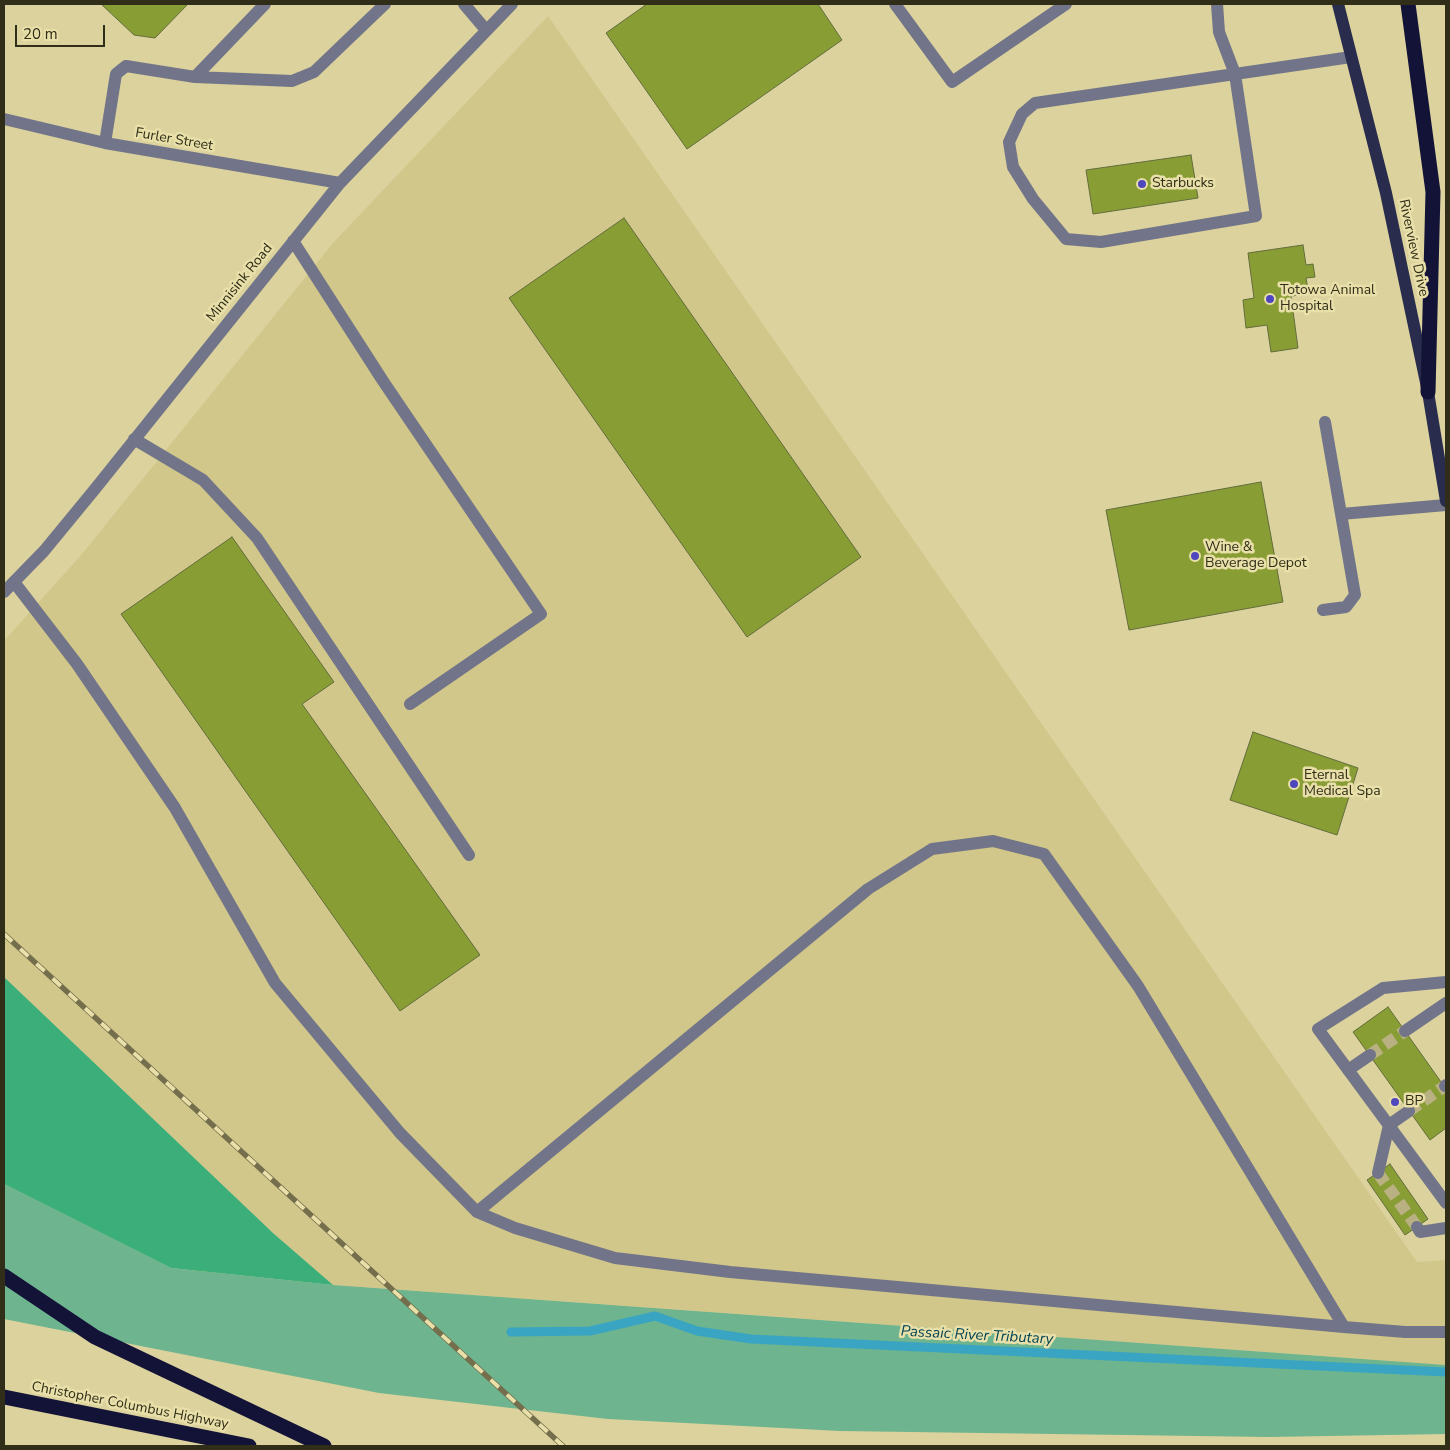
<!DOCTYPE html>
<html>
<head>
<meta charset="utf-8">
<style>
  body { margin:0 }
  #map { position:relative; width:1450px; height:1450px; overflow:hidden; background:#dbd29d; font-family:"Nunito Sans",sans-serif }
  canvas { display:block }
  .frame { position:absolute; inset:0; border:5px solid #302d18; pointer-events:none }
  .scale { position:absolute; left:15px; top:25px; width:90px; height:22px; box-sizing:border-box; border:2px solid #302d18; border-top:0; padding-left:6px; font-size:15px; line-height:18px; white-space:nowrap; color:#302d18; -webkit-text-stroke:4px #e8dfa9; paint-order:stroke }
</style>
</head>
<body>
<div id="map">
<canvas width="1450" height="1450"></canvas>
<div class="frame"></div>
<div class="scale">20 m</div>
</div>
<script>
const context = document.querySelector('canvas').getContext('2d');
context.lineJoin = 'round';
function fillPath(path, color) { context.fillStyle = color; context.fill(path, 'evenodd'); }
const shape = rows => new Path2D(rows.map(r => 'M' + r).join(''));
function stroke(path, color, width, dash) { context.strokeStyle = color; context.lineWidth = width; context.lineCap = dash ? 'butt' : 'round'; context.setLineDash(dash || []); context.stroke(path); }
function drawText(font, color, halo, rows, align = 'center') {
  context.font = font + ' "Nunito Sans",sans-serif'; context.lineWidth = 5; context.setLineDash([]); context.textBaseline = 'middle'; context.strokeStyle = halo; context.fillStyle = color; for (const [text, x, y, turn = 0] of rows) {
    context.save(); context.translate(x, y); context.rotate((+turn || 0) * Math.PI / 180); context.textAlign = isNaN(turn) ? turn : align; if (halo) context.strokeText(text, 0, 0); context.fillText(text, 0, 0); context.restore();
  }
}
fillPath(shape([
  [548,16,1417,1262,1446,1260,1446,1365,333,1285,273,1233,4,977,4,641,82,554,333,243]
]), '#d2c78a');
fillPath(shape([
  [4,1184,171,1268,333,1285,1446,1365,1446,1434,1269,1437,840,1431,608,1419,379,1393,4,1319]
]), '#6eb48e');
fillPath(shape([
  [4,977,273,1233,333,1285,171,1268,4,1184]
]), '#3bae79');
stroke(shape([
  [511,1332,590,1331,655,1316,697,1331,751,1339,1446,1372]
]), '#3aa5c2', 9);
const building = shape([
  [101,4,188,4,155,38,134,35,101,4],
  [647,4,818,4,842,40,687,149,606,33,647,4],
  [1191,155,1198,198,1093,214,1086,170,1191,155],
  [624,218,861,557,747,637,509,298,624,218],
  [1303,245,1306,265,1313,264,1315,277,1306,278,1309,294,1291,296,1298,348,1271,352,1267,325,1246,328,1243,300,1254,298,1248,253,1303,245],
  [1261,482,1283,602,1129,630,1106,510,1261,482],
  [232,537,334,682,302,704,480,955,400,1011,121,614,232,537],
  [1253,732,1358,768,1337,835,1230,800,1253,732],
  [1388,1007,1446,1089,1446,1128,1430,1140,1353,1032,1388,1007],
  [1390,1164,1428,1219,1405,1235,1367,1180,1390,1164]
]);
fillPath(building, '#899d35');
stroke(building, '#626c3d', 1);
stroke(shape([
  [1370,1055,1405,1031],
  [1409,1111,1445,1086],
  [1378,1173,1417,1227]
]), '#b9b182', 12, [12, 6]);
stroke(shape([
  [464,4,486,30],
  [895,4,952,82,1066,4],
  [1217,4,1219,32,1235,74,1256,216,1101,242,1066,239,1033,199,1013,167,1009,142,1022,114,1035,103,1235,74,1351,57],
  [195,77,292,81,314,72,385,4],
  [4,119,105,143,340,183],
  [105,143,116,74,126,66,195,77,265,4],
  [293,241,383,381,541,614,410,704],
  [1325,422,1341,514],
  [134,439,203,480,257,538,469,855],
  [14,582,77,664,175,808,275,983,400,1133,477,1212,515,1228,615,1258,730,1272,1344,1327,1405,1332,1446,1332],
  [4,592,44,551,95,489,340,183,512,4],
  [1323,610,1346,607,1355,595,1341,514,1446,505],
  [1446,982,1383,988,1318,1029,1446,1203],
  [1405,1031,1446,1003],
  [1348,1070,1370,1055],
  [1445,1086,1446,1085],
  [1378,1173,1389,1125,1409,1111],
  [477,1212,868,889,932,849,993,841,1044,854,1138,986,1344,1327],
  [1417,1227,1420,1232,1446,1228]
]), '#727589', 12);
stroke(shape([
  [1338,4,1386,193,1428,392,1446,501]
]), '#2a2c4d', 12);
stroke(shape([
  [1408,4,1433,192,1428,392],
  [4,1276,95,1337,324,1446],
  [4,1397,249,1446]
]), '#131338', 15);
const rail = shape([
  [4,934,563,1446]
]);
stroke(rail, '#746e4d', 5.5);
stroke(rail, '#e8dfa9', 4, [11]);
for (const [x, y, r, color] of [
  [1142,184,5,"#4e47be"],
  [1270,299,5,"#4e47be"],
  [1195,556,5,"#4e47be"],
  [1294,784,5,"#4e47be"],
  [1395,1102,5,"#4e47be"]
]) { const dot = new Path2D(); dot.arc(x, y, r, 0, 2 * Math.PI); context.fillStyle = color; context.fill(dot); stroke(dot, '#e8dfa9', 2); }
drawText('14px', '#302d18', '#e8dfa9', [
  ["Furler Street",174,140,10],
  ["Riverview Drive",1413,248,78],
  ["Minnisink Road",240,283,-51],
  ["Christopher Columbus Highway",130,1406,11]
]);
drawText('14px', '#302d18', '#e8dfa9', [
  ["Starbucks",1152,184],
  ["Totowa Animal",1280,291],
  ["Hospital",1280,307],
  ["Wine &",1205,548],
  ["Beverage Depot",1205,564],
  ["Eternal",1304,776],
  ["Medical Spa",1304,792],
  ["BP",1405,1102]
], 'left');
drawText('italic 15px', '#034554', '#e8dfa9', [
  ["Passaic River Tributary",977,1336,3]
]);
</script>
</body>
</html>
